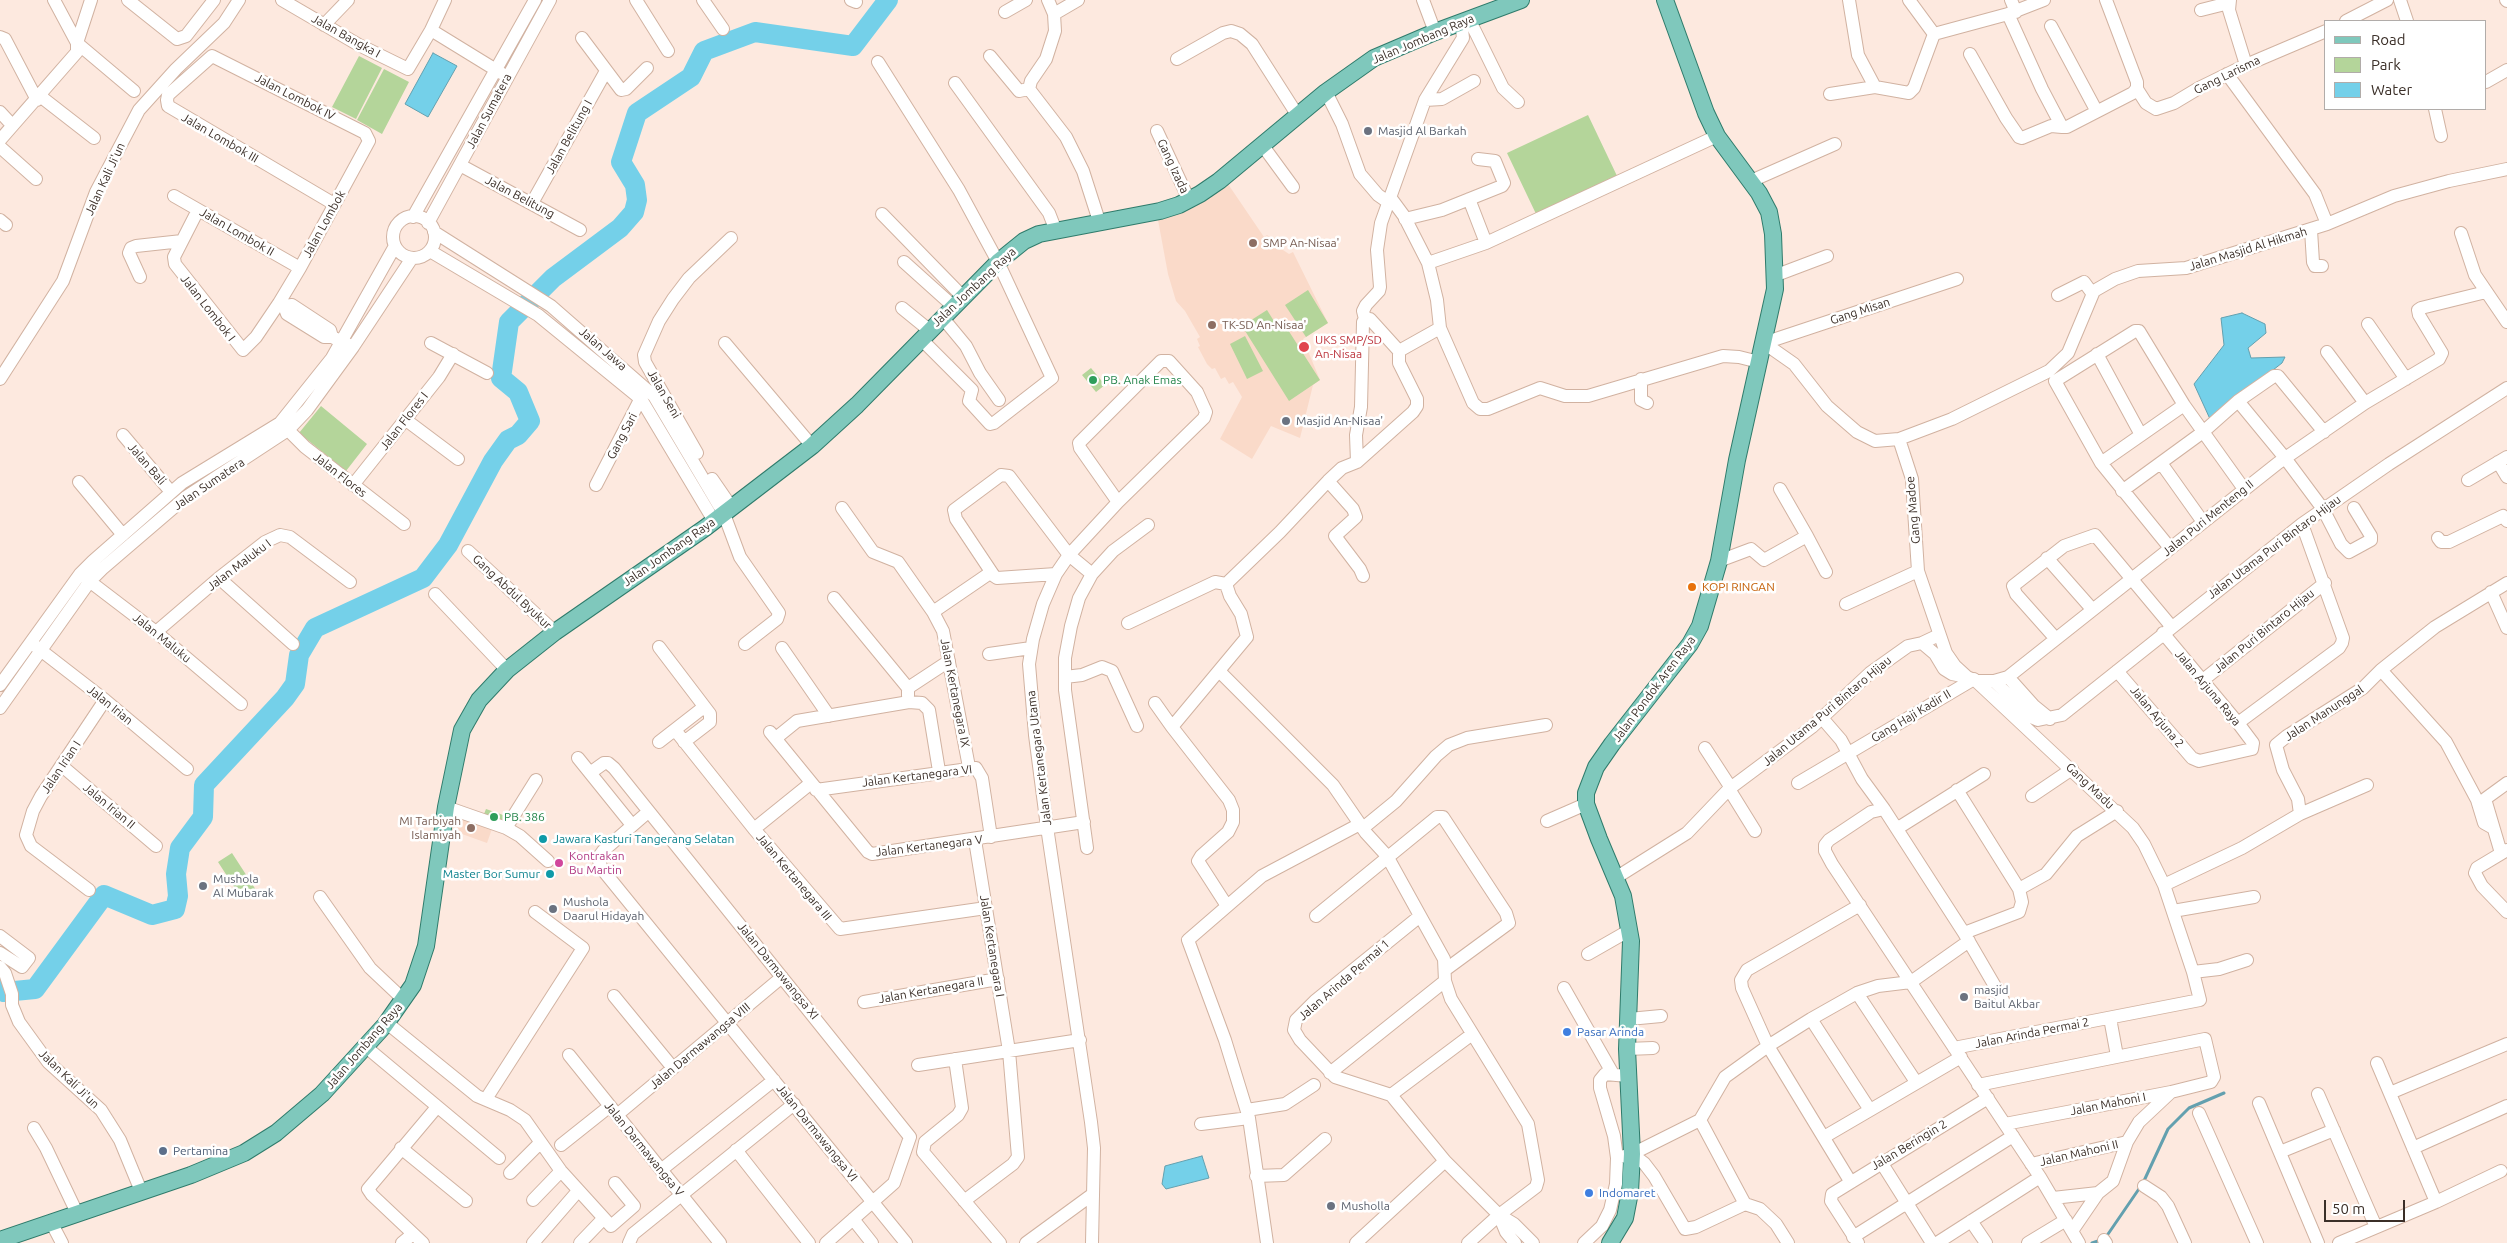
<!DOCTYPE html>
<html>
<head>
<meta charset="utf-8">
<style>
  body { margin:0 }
  #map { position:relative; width:2507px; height:1243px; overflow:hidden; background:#fde9df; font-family:Ubuntu,sans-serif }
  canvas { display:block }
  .legend { position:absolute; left:2324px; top:20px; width:162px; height:90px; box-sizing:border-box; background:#fff; border:1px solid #b1aca9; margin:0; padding:6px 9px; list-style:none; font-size:15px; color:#3b2f28 }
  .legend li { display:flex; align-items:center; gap:10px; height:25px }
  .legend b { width:25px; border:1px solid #b1aca9 }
  .scale { position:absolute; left:2324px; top:1200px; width:81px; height:22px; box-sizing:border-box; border:2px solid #3b2f28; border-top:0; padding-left:6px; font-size:15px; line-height:18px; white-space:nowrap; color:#3b2f28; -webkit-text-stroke:4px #fff; paint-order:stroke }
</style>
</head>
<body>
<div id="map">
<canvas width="2507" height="1243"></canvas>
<ul class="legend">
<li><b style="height:6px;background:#7fc8bc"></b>Road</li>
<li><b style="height:14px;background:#b4d59a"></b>Park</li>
<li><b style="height:14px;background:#74d0e9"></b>Water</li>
</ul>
<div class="scale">50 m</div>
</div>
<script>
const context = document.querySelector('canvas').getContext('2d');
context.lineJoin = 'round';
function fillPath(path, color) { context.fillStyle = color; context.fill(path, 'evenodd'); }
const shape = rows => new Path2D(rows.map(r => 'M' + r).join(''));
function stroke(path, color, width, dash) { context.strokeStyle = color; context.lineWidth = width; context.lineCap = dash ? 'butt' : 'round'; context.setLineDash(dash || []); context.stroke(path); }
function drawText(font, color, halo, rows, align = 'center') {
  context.font = font + ' Ubuntu,sans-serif'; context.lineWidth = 5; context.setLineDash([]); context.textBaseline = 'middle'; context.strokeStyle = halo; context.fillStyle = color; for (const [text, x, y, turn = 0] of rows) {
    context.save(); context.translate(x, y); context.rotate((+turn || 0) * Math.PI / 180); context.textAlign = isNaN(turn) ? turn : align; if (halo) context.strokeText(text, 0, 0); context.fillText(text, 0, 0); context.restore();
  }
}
fillPath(shape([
  [1228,184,1264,237,1267,235,1273,239,1277,246,1289,254,1293,252,1328,323,1303,339,1320,380,1313,385,1300,438,1271,426,1252,459,1220,439,1242,397,1233,382,1229,384,1225,377,1221,379,1215,368,1212,369,1207,364,1198,347,1200,346,1197,339,1200,337,1185,311,1176,301,1168,274,1158,220,1176,215,1196,206],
  [454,812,493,826,487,843,448,829]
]), '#fadac9');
fillPath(shape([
  [359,56,382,68,356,119,332,107],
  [384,69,409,82,382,134,357,120],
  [1588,115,1618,178,1537,216,1507,153],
  [1308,290,1328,323,1306,337,1285,305],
  [1267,310,1277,326,1283,322,1320,380,1289,401,1242,326],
  [1245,336,1263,371,1247,379,1230,344],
  [1091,368,1105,385,1096,392,1082,375],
  [321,406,367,444,346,471,299,433],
  [486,809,506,816,503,826,482,819],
  [232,853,256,890,242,899,218,862]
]), '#b4d59a');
const water = shape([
  [433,53,457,66,428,117,405,104,433,53],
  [2242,313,2265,324,2266,333,2248,348,2251,358,2285,357,2282,363,2210,419,2194,384,2224,345,2221,318,2242,313],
  [1202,1156,1209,1178,1166,1189,1162,1184,1165,1166,1202,1156]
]);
fillPath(water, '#74d0e9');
stroke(water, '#63a0af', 1);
stroke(shape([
  [2106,1237,2143,1183,2168,1129,2189,1108,2224,1093],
  [2092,1243,2101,1240]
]), '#63a0af', 3);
stroke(shape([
  [0,990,4,992,35,989,104,895,152,915,175,909,178,896,176,874,180,848,203,817,204,785,285,698,295,684,299,655,315,628,423,578,448,545,493,461,508,440,518,435,530,421,518,392,501,378,509,322,553,278,620,228,634,212,637,200,635,185,621,162,637,113,691,77,704,51,755,32,853,46,888,0]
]), '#74d0e9', 20);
const minor = shape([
  [54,0,77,43,134,91],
  [128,0,177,39,186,36,214,0],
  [282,0,359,45,408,69,431,30,445,0],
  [636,0,668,51],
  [703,0,723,29],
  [851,0,856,2],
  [1048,0,1054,14,1055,31,1046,59,1031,81,1029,89,1066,137,1083,171,1100,224],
  [1423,0,1435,32],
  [1849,0,1858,55,1875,87],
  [1909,0,1934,34],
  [2011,0,2016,12],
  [2230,0,2229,10,2246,65],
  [2400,0,2407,21],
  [2506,0,2507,1],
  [2201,10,2229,3],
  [1005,12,1026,0],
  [1054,14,1078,0],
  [2008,14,2042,89,2062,127,2067,127,2133,93,2137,88,2137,82,2106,0],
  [1469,19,1503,88,1518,102],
  [2346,21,2387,0],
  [324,25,348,0],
  [2051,26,2096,110],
  [431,30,501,73],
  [1934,34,2008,14,2044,0],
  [0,37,5,39,37,100],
  [582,38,621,90,626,89,647,68],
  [1970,54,2006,118,2019,137,2022,138,2051,126,2062,127],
  [990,56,1019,91,1029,89],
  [1177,59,1223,33,1231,31,1240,34,1252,44,1298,116],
  [878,62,959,190,998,262,1052,378,994,423,990,424,969,401,972,390,921,339],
  [2227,74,2315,194,2327,224],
  [2486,82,2507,70],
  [955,83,1049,213,1056,231],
  [2137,89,2146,103,2156,109,2174,103,2199,88,2246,65,2326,31],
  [1326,92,1342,124,1360,174,1378,195,1388,202],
  [1830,94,1875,87,1909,93,1914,88,1934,34],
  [40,96,94,138],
  [1425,100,1442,99,1474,81],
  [2435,109,2441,136],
  [0,112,12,125],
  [1157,131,1189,200],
  [0,140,77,52,77,43,91,0],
  [1263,146,1293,187],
  [0,147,36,179],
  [460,165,580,230],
  [1751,181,1835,144],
  [174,196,300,268],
  [1390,197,1404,216,1428,263,1437,300,1440,328,1473,403,1480,409,1488,409,1540,388,1565,396,1588,396,1723,356,1739,357,1759,362],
  [1469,199,1486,243],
  [532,203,606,71],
  [198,210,174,257,175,264,243,350,256,337,279,303,300,268,369,141,365,133,212,56,168,95,167,100,168,106,334,204],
  [882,214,962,296],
  '393 237a21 21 0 1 1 42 0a21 21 0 1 1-42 0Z',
  [413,217,535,0],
  [1405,219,1442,210,1502,186,1504,183,1495,161,1478,159],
  [0,220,6,225],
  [428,223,550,0],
  [2311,230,2313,262,2315,266,2322,266],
  [434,232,551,306,654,396,724,514,740,557,779,613,777,619,745,644],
  [2461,233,2475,275,2507,322],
  [430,251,538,315,641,399,714,521],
  [904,262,953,306],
  [1428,263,1486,243,1717,136],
  [1774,276,1827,256],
  [140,277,129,253,131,248,136,246,182,241],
  [2058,295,2084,282,2092,293],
  [279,303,284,306,287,314,324,337,332,337,349,345],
  [284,306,292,305,330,330,332,337],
  [902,308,929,330],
  [942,317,966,346,980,373,999,400],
  [1365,319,1363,311,1366,305,1379,291,1380,287,1377,250,1381,223,1425,100,1463,38,1461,21],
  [2368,324,2406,379],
  [431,343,487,373],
  [725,343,812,446],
  [1764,343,1794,364,1827,406,1857,432,1875,441,1899,439,1952,419,2049,371,2068,353,2094,291,2115,279,2138,271,2186,268,2327,224,2394,196,2449,181,2507,169],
  [1764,343,1957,279],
  [1399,351,1440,328],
  [2327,352,2365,403],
  [2097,354,2141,435],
  [0,379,63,281,96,192,139,110,176,69,224,23,239,0],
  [1641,379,1641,400,1647,403],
  [2238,401,2285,458,2323,509,2341,544,2349,552,2371,540,2371,536,2354,508],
  [406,420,458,459],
  [282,424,305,447,404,524],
  [123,435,171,492],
  [1899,439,1912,479,1918,571,1946,653,1955,666,1967,677,1976,681,2133,828,2144,844,2164,885,2193,972,2200,1000,1954,1048],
  [697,453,645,362,644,355,659,321,673,299,689,278,731,238],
  [1357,462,1356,435,1361,407,1363,322,1365,319,1370,319,1399,351],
  [2498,462,2507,477],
  [2101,463,2184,405],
  [2161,463,2203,522],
  [712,479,732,508],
  [2468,480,2507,457],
  [1328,481,1353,509,1356,517,1335,536,1360,569,1363,576],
  [79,482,123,535],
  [353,485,439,377,453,354],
  [596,485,643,394],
  [2122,491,2203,432,2238,401,2274,376,2278,376,2324,432],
  [842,508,873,552,898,562,933,612,943,631,969,767],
  [1807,536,1826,572],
  [2438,538,2441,542,2449,542,2503,516,2507,521],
  [2170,548,2101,463,2055,381,2135,331,2139,331,2184,405,2244,489],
  [468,551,555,632],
  [2047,558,2092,609],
  [1719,561,1751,549,1764,560,1807,536,1780,489],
  [1056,574,997,578,994,576,956,519,954,510,1001,475,1009,476,1069,555,1092,574],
  [84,577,156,632,241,704],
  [219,578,293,644],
  [2491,592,2507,628],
  [435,594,507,670],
  [834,598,908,688],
  [1846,604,1918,571],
  [933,612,990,573],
  [1128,623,1215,582,1226,584],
  [156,632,219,578,265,542,280,535,290,537,350,582],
  [2056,639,2016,594,2013,586,2064,546,2095,535,2171,626],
  [1922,643,1935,654,1944,669,1952,674,1962,676],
  [34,645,105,700,187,769],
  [659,647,710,714,710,722,684,742],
  [782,648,829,716],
  [989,654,1031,648],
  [2381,670,2446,742,2477,800,2484,823,2493,828],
  [1219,671,1333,785,1366,833,1387,856,1444,959,1445,981,1451,999,1528,1124,1538,1180,1536,1187,1499,1215,1468,1243],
  [2117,671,2192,758,2199,761,2252,749,2253,743,2238,723,2163,633],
  [1065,677,1082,675,1102,667,1112,671,1137,726],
  [2008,677,2034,706,2050,719],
  [2203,680,2325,583],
  [1976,681,1994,681,2008,677,2278,463,2365,403,2439,359,2442,353,2419,315,2418,310,2421,308,2486,292],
  [1994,681,2031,717,2038,720,2062,715,2302,524,2389,464,2507,388],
  [0,685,80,574,93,561,182,483,280,423,332,358,395,246],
  [908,696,908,688,949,661],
  [1155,703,1172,727],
  [0,708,90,581,102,569,186,497,288,430,307,410,353,347,412,258],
  [1822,718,1841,740,1862,779,1884,809],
  [2238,723,2339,648,2342,643,2343,638,2302,524],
  [675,730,754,829,840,929,986,908],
  [770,732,868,852,872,854,1084,822],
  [776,738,797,721,909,702,922,703,929,710,939,771],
  [659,742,704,707],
  [1705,748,1731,788],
  [578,758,632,825],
  [62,766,156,846],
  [590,773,604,763,608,763,614,768,910,1137,894,1183,826,1243],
  [1798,783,1974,679],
  [1729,789,1755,831],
  [816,790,976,768,982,778,991,837],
  [1957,790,2019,889,2022,902,2019,912,1964,933],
  [2032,796,2072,769],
  [446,807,506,828,520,836,548,861],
  [648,812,603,851,598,858,602,869,906,1243],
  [2300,814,2298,799,2283,770,2276,745,2287,736,2363,688,2381,670,2435,627,2507,583],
  [1547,821,1586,804],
  [506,828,536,780],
  [1363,828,1396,801,1436,756,1449,745,1467,738,1546,725],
  [1898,828,1984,774],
  [754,829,811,783],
  [1087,848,1065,690,1065,658,1071,626,1079,598,1092,574,1113,551,1148,525],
  [2507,850,2477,868,2475,873,2482,886,2507,912],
  [2501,853,2485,799,2507,783],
  [1617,877,1687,833,1729,789,1812,727,1870,673,1908,646,1922,643,1939,635],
  [2164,885,2242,848,2300,814,2367,785],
  [2019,889,2046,874,2077,836,2117,811],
  [89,890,31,846,26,835,33,811,41,796,105,700],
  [320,897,370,968,404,1000],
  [1227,906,1198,861,1201,856,1228,832,1233,822,1233,810,1229,800,1172,727,1247,637,1241,614,1230,596,1226,584,1280,532,1328,481,1342,468,1357,462,1413,412,1417,406,1417,399,1399,363,1399,351],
  [2173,911,2254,897],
  [1316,916,1437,817,1443,817,1506,913,1509,923,1445,970],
  [1420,916,1315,1001,1296,1020,1294,1030,1300,1040,1335,1077,1391,1095,1445,1161,1499,1215,1514,1224,1533,1243],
  [0,936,29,958,22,967,0,953],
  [1588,954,1630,930],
  [0,967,5,973,12,994,12,1005,19,1022,48,1062,101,1110,120,1140,141,1191],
  [2193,972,2219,969,2247,960],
  [1564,988,1613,1074],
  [1857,993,1916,1082],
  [614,996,673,1068],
  [2003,1000,1964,933,1884,809,1871,812,1829,840,1825,845,1825,851,1832,864,2040,1177,2079,1243],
  [864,1002,998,979],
  [2110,1018,2117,1056],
  [1629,1019,1661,1016],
  [1811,1019,1870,1110],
  [387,1023,477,1096,510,1110,525,1120,561,1171,611,1226,634,1206,615,1183],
  [366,1047,499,1158],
  [1627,1049,1653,1048],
  [569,1055,720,1243],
  [955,1059,962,1108,958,1115,925,1142,923,1152,1000,1243],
  [2377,1063,2436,1202],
  [918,1065,1080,1040],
  [1330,1073,1445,981],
  [1978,1085,2205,1039,2214,1077,2211,1082,2171,1092,2005,1124],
  [2390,1093,2507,1044],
  [2318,1094,2376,1227],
  [1391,1095,1471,1035],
  [486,1099,583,948,535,912],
  [2259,1103,2318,1243],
  [1247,1110,1285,1104,1314,1085],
  [2199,1113,2257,1243],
  [617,1115,782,977],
  [1700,1120,1745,1204],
  [1201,1124,1249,1118],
  [34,1128,46,1148,77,1213],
  [1824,1137,1961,1057],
  [561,1145,610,1106],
  [401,1148,466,1201],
  [2413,1148,2507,1106],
  [736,1150,809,1243],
  [2280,1152,2334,1130],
  [1632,1154,1644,1163,1654,1176,1685,1229,1696,1227,1745,1204],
  [1617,1158,1632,1154,1700,1120,1725,1077,1768,1046,1811,1019,1857,993,1878,986,1911,982,1969,941],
  [1881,1162,1932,1243],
  [2031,1164,2127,1142],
  [661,1170,774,1080],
  [510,1173,540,1143],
  [1256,1176,1284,1175,1325,1139],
  [1850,1181,1768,1046,1742,988,1741,980,1747,970,1860,905],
  [2144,1186,2161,1197,2168,1206,2185,1243],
  [2053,1198,2098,1193],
  [533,1200,561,1171],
  [964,1201,1013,1164,1018,1157,1009,1051,975,840],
  [1745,1204,1760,1209,1776,1224,1788,1243],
  [1499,1215,1506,1232,1515,1243],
  [853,1219,872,1243],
  [1971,1221,1986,1243],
  [51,1222,62,1243],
  [2072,1231,2098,1193,2113,1181,2127,1142,2139,1122,2171,1092],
  [1853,1237,2013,1136],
  [2104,1240,2106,1243],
  [402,1243,413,1234],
  [423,1243,372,1195,368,1189,437,1107],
  [533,1243,578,1191],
  [580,1243,603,1219],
  [629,1243,633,1234,794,1104],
  [1026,1243,1093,1194],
  [1092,1243,1094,1148,1091,1122,1047,827,1035,735,1029,664,1033,639,1043,604,1056,574,1069,555,1118,502,1204,418,1206,412,1197,392,1169,361,1161,361,1079,443,1080,448,1118,502],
  [1267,1243,1249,1118,1225,1040,1188,940,1262,876,1360,824],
  [1356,1243,1445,1161],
  [1584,1243,1602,1226,1610,1210,1616,1184,1617,1158,1614,1136,1600,1088,1600,1080,1605,1074,1628,1076],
  [1858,1243,1831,1201,1832,1194,1988,1098],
  [1937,1243,2040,1177],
  [2028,1243,2066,1220],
  [2339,1243,2436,1202,2501,1171]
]);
const major = shape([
  [0,1240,191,1175,244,1153,276,1133,322,1094,385,1025,413,985,426,946,446,807,462,730,479,700,507,670,555,632,705,528,812,446,857,405,998,262,1024,241,1039,234,1160,211,1179,205,1200,194,1219,181,1326,92,1374,58,1435,32,1521,0],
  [1610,1243,1625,1218,1630,1192,1632,1154,1627,1049,1631,941,1623,896,1599,839,1586,804,1586,793,1596,767,1612,744,1690,644,1700,626,1719,561,1737,460,1775,289,1773,234,1769,212,1759,193,1717,136,1706,113,1665,0]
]);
stroke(minor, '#d1b2a1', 14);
stroke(major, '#2f7b6b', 18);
stroke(minor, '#fff', 12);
stroke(major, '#7fc8bc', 16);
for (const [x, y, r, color] of [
  [1368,131,5,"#6b7280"],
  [1253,243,5,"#8d6e63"],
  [1212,325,5,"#8d6e63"],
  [1304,347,6,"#e0444e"],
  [1093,380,5,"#2e9e5b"],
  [1286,421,5,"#6b7280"],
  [1692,587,5,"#e8710a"],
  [494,817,5,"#2e9e5b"],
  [471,828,5,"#8d6e63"],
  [543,839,5,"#0f9aa8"],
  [559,863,5,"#d1479c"],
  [550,874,5,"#0f9aa8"],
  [203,886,5,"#6b7280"],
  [553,909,5,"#6b7280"],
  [1964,997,5,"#6b7280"],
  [1567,1032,5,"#3f7fe0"],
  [163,1151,5,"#5c6f8a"],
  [1589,1193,5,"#3f7fe0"],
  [1331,1206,5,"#6b7280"]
]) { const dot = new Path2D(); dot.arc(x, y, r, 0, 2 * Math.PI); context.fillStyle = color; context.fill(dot); stroke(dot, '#fff', 2); }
drawText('12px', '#3b2f28', '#fff', [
  ["Jalan Bangka I",346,36,29],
  ["Jalan Jombang Raya",1423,39,-23],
  ["Gang Larisma",2227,75,-26],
  ["Jalan Lombok IV",295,97,27],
  ["Jalan Sumatera",489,111,-62],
  ["Jalan Belitung I",569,137,-61],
  ["Jalan Lombok III",220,138,30],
  ["Gang Izada",1173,166,65],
  ["Jalan Kali Ji'un",105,179,-65],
  ["Jalan Belitung",520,197,28],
  ["Jalan Lombok",324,224,-61],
  ["Jalan Lombok II",237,232,30],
  ["Jalan Masjid Al Hikmah",2248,249,-17],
  ["Jalan Jombang Raya",974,287,-43],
  ["Jalan Lombok I",208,308,52],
  ["Gang Misan",1860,311,-18],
  ["Jalan Jawa",603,349,41],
  ["Jalan Seni",664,394,60],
  ["Jalan Flores I",404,421,-52],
  ["Gang Sari",622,436,-62],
  ["Jalan Bali",147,464,49],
  ["Jalan Flores",340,475,38],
  ["Jalan Sumatera",209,484,-34],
  ["Gang Madoe",1913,510,-95],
  ["Jalan Puri Menteng II",2208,518,-39],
  ["Jalan Utama Puri Bintaro Hijau",2274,547,-37],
  ["Jalan Jombang Raya",669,552,-35],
  ["Jalan Maluku I",239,565,-37],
  ["Gang Abdul Byukur",512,592,43],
  ["Jalan Puri Bintaro Hijau",2264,631,-39],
  ["Jalan Maluku",162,638,39],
  ["Jalan Arjuna Raya",2208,688,50],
  ["Jalan Pondok Aren Raya",1654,689,-53],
  ["Jalan Kertanegara IX",955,693,79],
  ["Jalan Irian",110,705,39],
  ["Jalan Utama Puri Bintaro Hijau",1827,711,-40],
  ["Jalan Manunggal",2324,713,-33],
  ["Gang Haji Kadir II",1911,716,-31],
  ["Jalan Arjuna 2",2157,717,50],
  ["Jalan Kertanegara Utama",1039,758,-97],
  ["Jalan Irian I",61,767,-56],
  ["Jalan Kertanegara VI",917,776,-7],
  ["Gang Madu",2090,786,43],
  ["Jalan Irian II",109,806,40],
  ["Jalan Kertanegara V",929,846,-7],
  ["Jalan Kertanegara III",794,877,50],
  ["Jalan Kertanegara I",992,946,81],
  ["Jalan Darmawangsa XI",778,971,51],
  ["Jalan Arinda Permai 1",1344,980,-41],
  ["Jalan Kertanegara II",931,990,-10],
  ["Jalan Arinda Permai 2",2032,1033,-11],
  ["Jalan Jombang Raya",364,1046,-49],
  ["Jalan Darmawangsa VIII",700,1046,-40],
  ["Jalan Kali Ji'un",69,1079,44],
  ["Jalan Mahoni I",2108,1104,-11],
  ["Jalan Darmawangsa VI",817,1133,51],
  ["Jalan Beringin 2",1909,1145,-31],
  ["Jalan Darmawangsa V",644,1149,51],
  ["Jalan Mahoni II",2079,1153,-13]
]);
drawText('12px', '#5b616d', '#fff', [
  ["Masjid Al Barkah",1378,131],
  ["Masjid An-Nisaa'",1296,421],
  ["Mushola",213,879],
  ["Al Mubarak",213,893],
  ["Mushola",563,902],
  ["Daarul Hidayah",563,916],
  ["masjid",1974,990],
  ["Baitul Akbar",1974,1004],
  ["Musholla",1341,1206]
], 'left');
drawText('12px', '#785e54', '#fff', [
  ["SMP An-Nisaa'",1263,243],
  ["TK-SD An-Nisaa'",1222,325],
  ["MI Tarbiyah",461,821,"right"],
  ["Islamiyah",461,835,"right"]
], 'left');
drawText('12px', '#be3a42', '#fff', [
  ["UKS SMP/SD",1315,340],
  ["An-Nisaa",1315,354]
], 'left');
drawText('12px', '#27864d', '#fff', [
  ["PB. Anak Emas",1103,380],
  ["PB. 386",504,817]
], 'left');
drawText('12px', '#c56008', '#fff', [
  ["KOPI RINGAN",1702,587]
], 'left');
drawText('12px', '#0d838f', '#fff', [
  ["Jawara Kasturi Tangerang Selatan",553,839],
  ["Master Bor Sumur",540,874,"right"]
], 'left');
drawText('12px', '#b23c85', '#fff', [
  ["Kontrakan",569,856],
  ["Bu Martin",569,870]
], 'left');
drawText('12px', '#366cbe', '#fff', [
  ["Pasar Arinda",1577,1032],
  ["Indomaret",1599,1193]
], 'left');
drawText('12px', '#4e5e75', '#fff', [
  ["Pertamina",173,1151]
], 'left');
</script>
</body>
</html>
